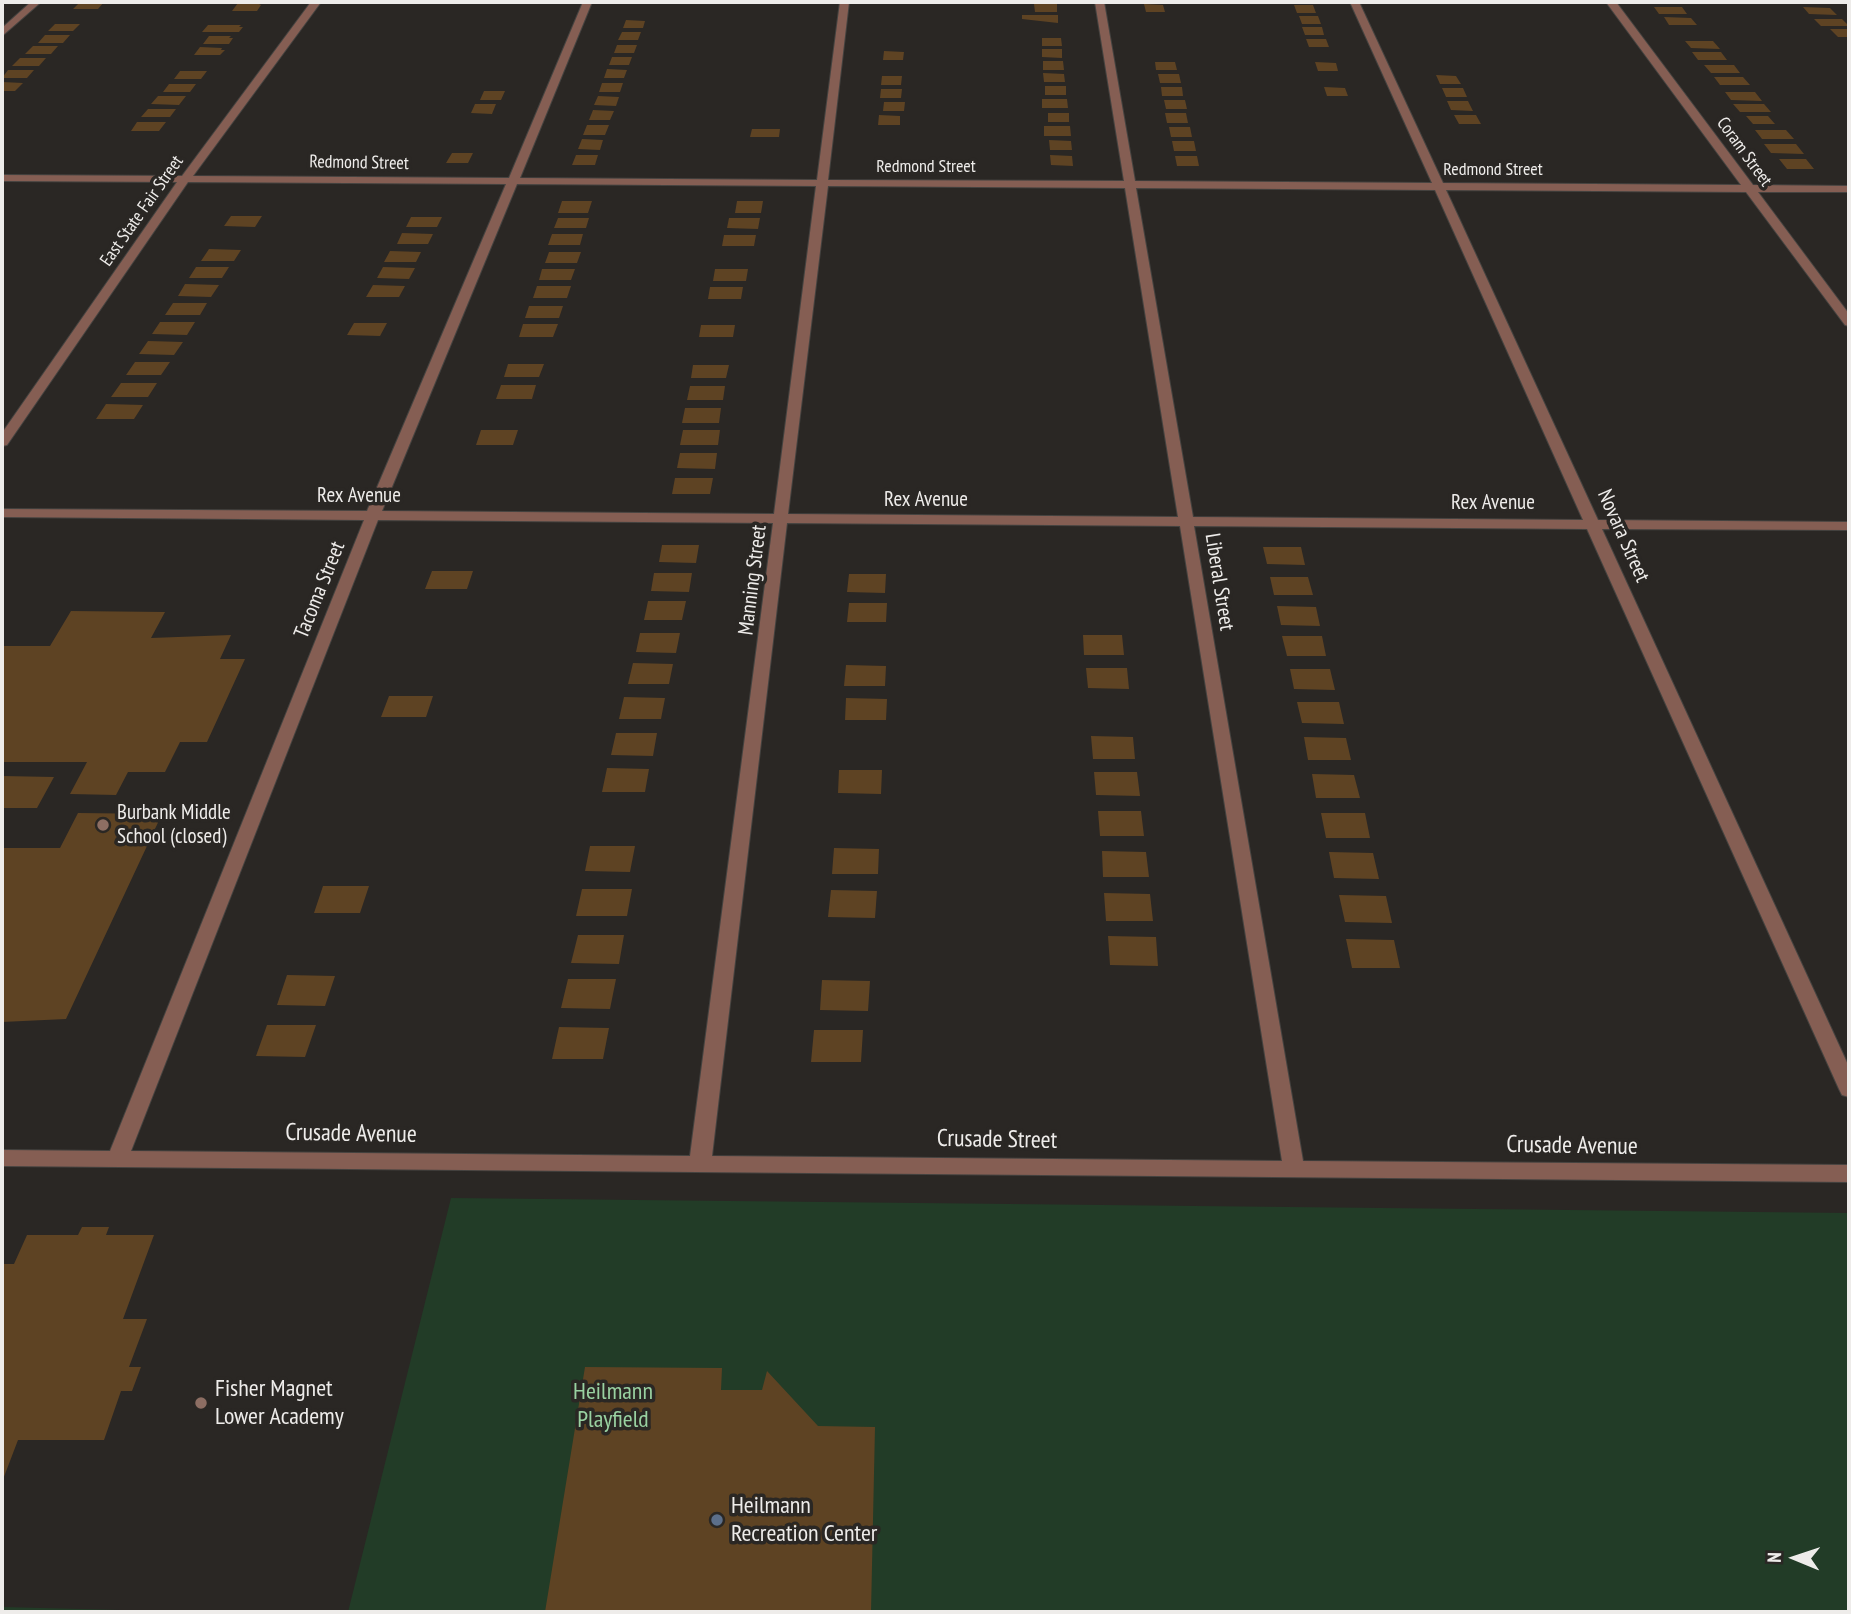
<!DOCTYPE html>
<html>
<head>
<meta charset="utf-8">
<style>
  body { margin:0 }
  #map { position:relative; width:1851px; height:1614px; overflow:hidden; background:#2a2724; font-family:"PT Sans Narrow",sans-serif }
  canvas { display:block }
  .frame { position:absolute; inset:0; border:4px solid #eeecea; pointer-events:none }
  .north { position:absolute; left:1760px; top:1523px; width:70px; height:70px; -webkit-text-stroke:5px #2a2724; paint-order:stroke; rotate:272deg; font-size:19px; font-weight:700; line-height:28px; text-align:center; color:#eeecea }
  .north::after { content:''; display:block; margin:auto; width:24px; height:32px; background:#eeecea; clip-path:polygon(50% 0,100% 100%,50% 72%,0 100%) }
</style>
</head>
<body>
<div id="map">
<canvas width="1851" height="1614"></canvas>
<div class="frame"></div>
<div class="north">N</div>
</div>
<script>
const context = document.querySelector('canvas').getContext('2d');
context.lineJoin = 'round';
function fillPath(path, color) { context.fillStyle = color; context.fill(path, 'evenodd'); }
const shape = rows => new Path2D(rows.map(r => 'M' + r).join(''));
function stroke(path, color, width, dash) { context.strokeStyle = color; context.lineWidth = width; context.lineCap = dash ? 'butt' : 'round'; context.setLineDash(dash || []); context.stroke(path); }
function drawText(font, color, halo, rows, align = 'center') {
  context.font = font + ' "PT Sans Narrow",sans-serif'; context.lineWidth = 7; context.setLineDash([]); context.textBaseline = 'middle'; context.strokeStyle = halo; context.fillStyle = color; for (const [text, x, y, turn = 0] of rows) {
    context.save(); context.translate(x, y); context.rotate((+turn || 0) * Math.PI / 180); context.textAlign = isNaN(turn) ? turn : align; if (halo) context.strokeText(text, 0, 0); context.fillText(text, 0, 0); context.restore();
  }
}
fillPath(shape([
  [451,1198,1849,1213,1849,1612,348,1612],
  [2,1607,198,1612,2,1612]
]), '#223c27');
fillPath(shape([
  [80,2,104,2,98,9,73,9],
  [238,3,259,4,261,5,257,11,232,11],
  [1034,4,1057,4,1057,12,1035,12],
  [1144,4,1163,5,1165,12,1146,12],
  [1294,5,1313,5,1316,13,1297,13],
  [1654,7,1682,7,1687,14,1659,14],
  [1803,7,1830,8,1837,15,1809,14],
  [1022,15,1058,15,1058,23,1022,19],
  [1299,16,1318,16,1321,24,1302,24],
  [1664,17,1691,18,1697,25,1669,25],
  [1814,19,1842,19,1849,26,1821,26],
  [626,20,645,21,643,28,623,28],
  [55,24,80,24,73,31,48,31],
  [208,25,241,25,239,27,243,27,239,32,202,32],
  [1302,27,1322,27,1324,35,1305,35],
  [1830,29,1849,29,1849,37,1838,37],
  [622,32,641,32,638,40,618,40],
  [45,35,70,35,63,43,38,43],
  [209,36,231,36,229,38,233,38,229,44,203,44],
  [1042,38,1061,38,1062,46,1042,46],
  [1306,39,1326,39,1329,47,1309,47],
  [1685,41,1713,41,1720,49,1691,48],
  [617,45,637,45,634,53,614,53],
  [33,46,58,46,51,54,25,54],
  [200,47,222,48,221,50,225,50,220,55,194,55],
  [1042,49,1062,49,1062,58,1042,57],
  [884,51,904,52,903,60,883,60],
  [1692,52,1721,52,1727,60,1698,60],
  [612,57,632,57,629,65,609,65],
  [20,58,46,58,39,66,12,66],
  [1043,61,1063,61,1064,70,1043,70],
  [1155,62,1175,62,1177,70,1156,70],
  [1315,62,1336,63,1338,71,1318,71],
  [1704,65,1734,65,1740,73,1711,73],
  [607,69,627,70,624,78,604,78],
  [8,70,34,70,27,78,2,78],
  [180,71,207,71,201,79,174,79],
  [1043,73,1064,74,1065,82,1044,82],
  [1158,74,1179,74,1181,83,1160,83],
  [1436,75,1456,76,1461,84,1440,84],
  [882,76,902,76,901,85,881,85],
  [1714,77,1743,77,1750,85,1720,85],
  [2,82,23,83,15,91,2,91],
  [602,83,623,83,620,92,599,92],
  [169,84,196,84,190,92,163,92],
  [1045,86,1066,86,1066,95,1045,95],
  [1161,87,1182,87,1183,96,1162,96],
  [1324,87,1345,88,1348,96,1327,96],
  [1442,88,1463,88,1467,97,1446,97],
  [881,89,902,89,901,98,880,98],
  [484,91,505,91,501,100,480,100],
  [1725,92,1755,92,1762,101,1731,100],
  [158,96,186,96,179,105,151,104],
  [598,96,619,97,616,106,594,105],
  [1042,99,1067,99,1068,108,1042,108],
  [1164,100,1185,100,1187,109,1166,109],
  [1447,101,1468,101,1473,111,1451,110],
  [884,102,905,102,904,111,883,111],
  [475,104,496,104,492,114,471,113],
  [1733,104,1764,104,1771,112,1740,112],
  [148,109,176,109,170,117,141,117],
  [593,110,614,111,610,120,589,120],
  [1048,113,1069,113,1069,122,1048,122],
  [1165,113,1186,113,1188,123,1167,123],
  [879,115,900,116,900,125,878,125],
  [1454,115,1476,115,1481,124,1459,124],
  [1746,116,1768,116,1775,124,1753,124],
  [137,122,166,122,159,131,131,131],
  [587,125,609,125,605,135,583,135],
  [1044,126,1070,126,1071,136,1044,136],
  [1169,127,1190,127,1192,137,1171,137],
  [752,129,780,129,779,137,750,137],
  [1755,130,1786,130,1794,139,1762,139],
  [582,139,603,140,600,150,578,149],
  [1049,140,1071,141,1072,150,1050,150],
  [1172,141,1194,141,1196,151,1174,151],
  [1764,144,1796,144,1804,154,1771,153],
  [452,153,473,153,468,163,446,163],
  [576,155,598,155,595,165,572,165],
  [1050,155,1072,156,1073,166,1051,165],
  [1175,156,1197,156,1199,166,1177,166],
  [1779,159,1806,159,1814,169,1787,169],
  [562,201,592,201,588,213,558,213],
  [737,201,763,201,761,213,735,213],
  [231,216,262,216,255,227,224,226],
  [411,217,442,217,437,227,406,227],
  [558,218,589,218,586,228,554,228],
  [729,218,760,218,758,229,727,228],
  [402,233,433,234,428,244,397,244],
  [552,234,583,234,580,245,548,245],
  [724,235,756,235,754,246,722,246],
  [209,249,241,250,234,261,201,261],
  [390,251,421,252,416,262,384,262],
  [549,252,581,252,577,263,545,263],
  [196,267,229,267,222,278,189,278],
  [383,267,415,268,409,279,377,278],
  [542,269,575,269,571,280,539,280],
  [715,269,748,269,746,281,713,281],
  [185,284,219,285,211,297,178,296],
  [373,285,405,286,399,297,366,297],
  [537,286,571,286,567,298,533,298],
  [710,287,743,287,741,299,708,299],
  [173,303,207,303,200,315,165,315],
  [529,306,563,306,559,318,525,318],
  [160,322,195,322,187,335,152,334],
  [354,323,387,323,380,336,347,335],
  [523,324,558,324,553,337,519,337],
  [701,325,735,325,733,337,699,337],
  [148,341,183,342,174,355,139,354],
  [135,362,170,362,161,375,126,375],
  [508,364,544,364,539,377,504,377],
  [693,365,729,365,726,378,691,378],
  [121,383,157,383,148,397,111,397],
  [501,385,536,385,532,399,496,399],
  [690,386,725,386,723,400,687,400],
  [106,404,143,405,134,419,96,419],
  [685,408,721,408,719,423,682,423],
  [481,430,518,430,513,445,476,445],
  [683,430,720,430,718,445,680,445],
  [680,453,717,453,715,469,677,468],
  [675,478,713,478,710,494,672,494],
  [662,545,699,545,696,563,659,562],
  [1263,547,1301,547,1305,565,1267,564],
  [432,571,473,571,467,589,425,589],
  [654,573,692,573,689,592,651,591],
  [849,574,886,574,885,593,847,592],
  [1270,577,1308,577,1313,595,1274,595],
  [648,601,686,601,682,620,644,620],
  [849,603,887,603,886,622,847,622],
  [1277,606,1316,607,1320,626,1281,625],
  [71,611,165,612,151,638,231,635,220,659,245,659,207,742,180,742,165,772,128,772,116,795,70,794,87,762,2,762,2,646,50,646],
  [640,633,680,633,676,653,636,652],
  [1083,635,1122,635,1124,655,1084,655],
  [1282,636,1322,636,1326,656,1287,656],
  [633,663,673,664,669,684,628,684],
  [846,665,886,666,885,686,844,686],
  [1086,668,1127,668,1129,689,1088,688],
  [1290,669,1330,669,1335,690,1294,689],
  [389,696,433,696,426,717,381,717],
  [624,697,665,698,661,719,619,719],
  [846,698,887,699,886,720,845,720],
  [1297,702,1339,702,1344,724,1302,723],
  [616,733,657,733,653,756,611,755],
  [1091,736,1133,737,1135,759,1093,759],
  [1304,737,1346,738,1351,760,1308,760],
  [607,768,649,769,645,792,602,792],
  [839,770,882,770,881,794,838,793],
  [1094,772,1137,772,1140,796,1096,795],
  [1312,774,1354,775,1360,798,1316,798],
  [2,776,54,777,37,808,2,808],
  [1098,811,1141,811,1144,836,1100,836],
  [78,813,162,814,66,1019,2,1022,2,848,60,848],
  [1321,813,1365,813,1370,838,1326,838],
  [590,846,635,846,630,872,585,871],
  [834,848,879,849,878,874,832,874],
  [1102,851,1146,852,1149,877,1103,877],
  [1329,852,1373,853,1379,879,1334,878],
  [323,886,369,886,360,913,314,913],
  [582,889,632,889,627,916,576,916],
  [831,890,877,891,875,918,828,917],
  [1104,893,1150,894,1153,921,1106,921],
  [1339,895,1386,896,1392,923,1345,922],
  [578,935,624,935,619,964,571,963],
  [1108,936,1156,937,1158,966,1110,965],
  [1346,939,1394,940,1400,968,1352,968],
  [287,975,335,976,325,1006,277,1005],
  [568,979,616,979,610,1009,561,1008],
  [822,980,870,981,868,1011,820,1010],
  [267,1025,316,1025,305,1057,256,1056],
  [559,1027,609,1028,603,1059,552,1059],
  [814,1030,863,1030,861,1062,811,1062],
  [82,1227,109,1227,106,1235,154,1235,123,1319,147,1319,129,1367,141,1367,132,1391,121,1391,104,1440,18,1440,2,1482,2,1264,14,1264,27,1235,78,1235],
  [585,1367,722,1368,721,1390,762,1390,767,1371,818,1426,875,1427,871,1612,545,1612]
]), '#5e4323');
const minor = shape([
  [31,2,41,2,2,36,2,28,31,2],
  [311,2,321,2,193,176,509,178,583,2,592,2,520,178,817,180,840,2,849,2,828,180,1124,181,1095,2,1104,2,1135,181,1432,183,1350,2,1359,2,1443,183,1741,185,1606,2,1616,2,1753,185,1849,186,1849,192,1758,192,1849,314,1849,326,1845,325,1746,192,1446,190,1598,520,1849,522,1849,530,1602,529,1849,1067,1849,1097,1842,1095,1839,1089,1587,529,1194,526,1303,1161,1849,1165,1849,1182,2,1166,2,1150,110,1151,364,520,2,517,2,509,367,511,506,184,188,182,7,445,2,446,2,433,177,182,2,181,2,175,182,176,311,2],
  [517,184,816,186,774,514,382,511,517,184],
  [828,186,1125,188,1178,517,788,514,828,186],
  [1136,188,1435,190,1583,520,1193,517,1136,188],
  [378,520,773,523,690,1156,131,1151,378,520],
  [787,523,1180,526,1282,1161,712,1156,787,523]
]);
stroke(minor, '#454340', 2);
fillPath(minor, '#855e53');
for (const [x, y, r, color] of [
  [103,825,7,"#8d6e63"],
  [201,1403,7,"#8d6e63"],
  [717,1520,7,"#5c6f8a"]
]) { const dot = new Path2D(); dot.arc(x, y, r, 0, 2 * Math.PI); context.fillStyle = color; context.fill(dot); stroke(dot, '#2a2724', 2.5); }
drawText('18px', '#eeecea', '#2a2724', [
  ["Coram Street",1744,152,54],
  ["Redmond Street",359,163,1],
  ["Redmond Street",926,167],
  ["Redmond Street",1493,170],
  ["East State Fair Street",142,211,-55]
]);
drawText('21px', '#eeecea', '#2a2724', [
  ["Rex Avenue",359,496],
  ["Rex Avenue",926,500],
  ["Rex Avenue",1493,503],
  ["Novara Street",1623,536,66],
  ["Manning Street",753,580,-83],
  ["Liberal Street",1219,582,81],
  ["Tacoma Street",320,590,-68]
]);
drawText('21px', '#eeecea', '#2a2724', [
  ["Burbank Middle",117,813],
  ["School (closed)",117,837]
], 'left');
drawText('24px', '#eeecea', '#2a2724', [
  ["Crusade Avenue",351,1134,1],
  ["Crusade Street",997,1140,1],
  ["Crusade Avenue",1572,1146,1]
]);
drawText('24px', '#eeecea', '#2a2724', [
  ["Fisher Magnet",215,1389],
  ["Lower Academy",215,1417],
  ["Heilmann",731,1506],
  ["Recreation Center",731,1534]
], 'left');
drawText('24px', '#99d1a1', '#2a2724', [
  ["Heilmann",613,1392],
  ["Playfield",613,1420]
]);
</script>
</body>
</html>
